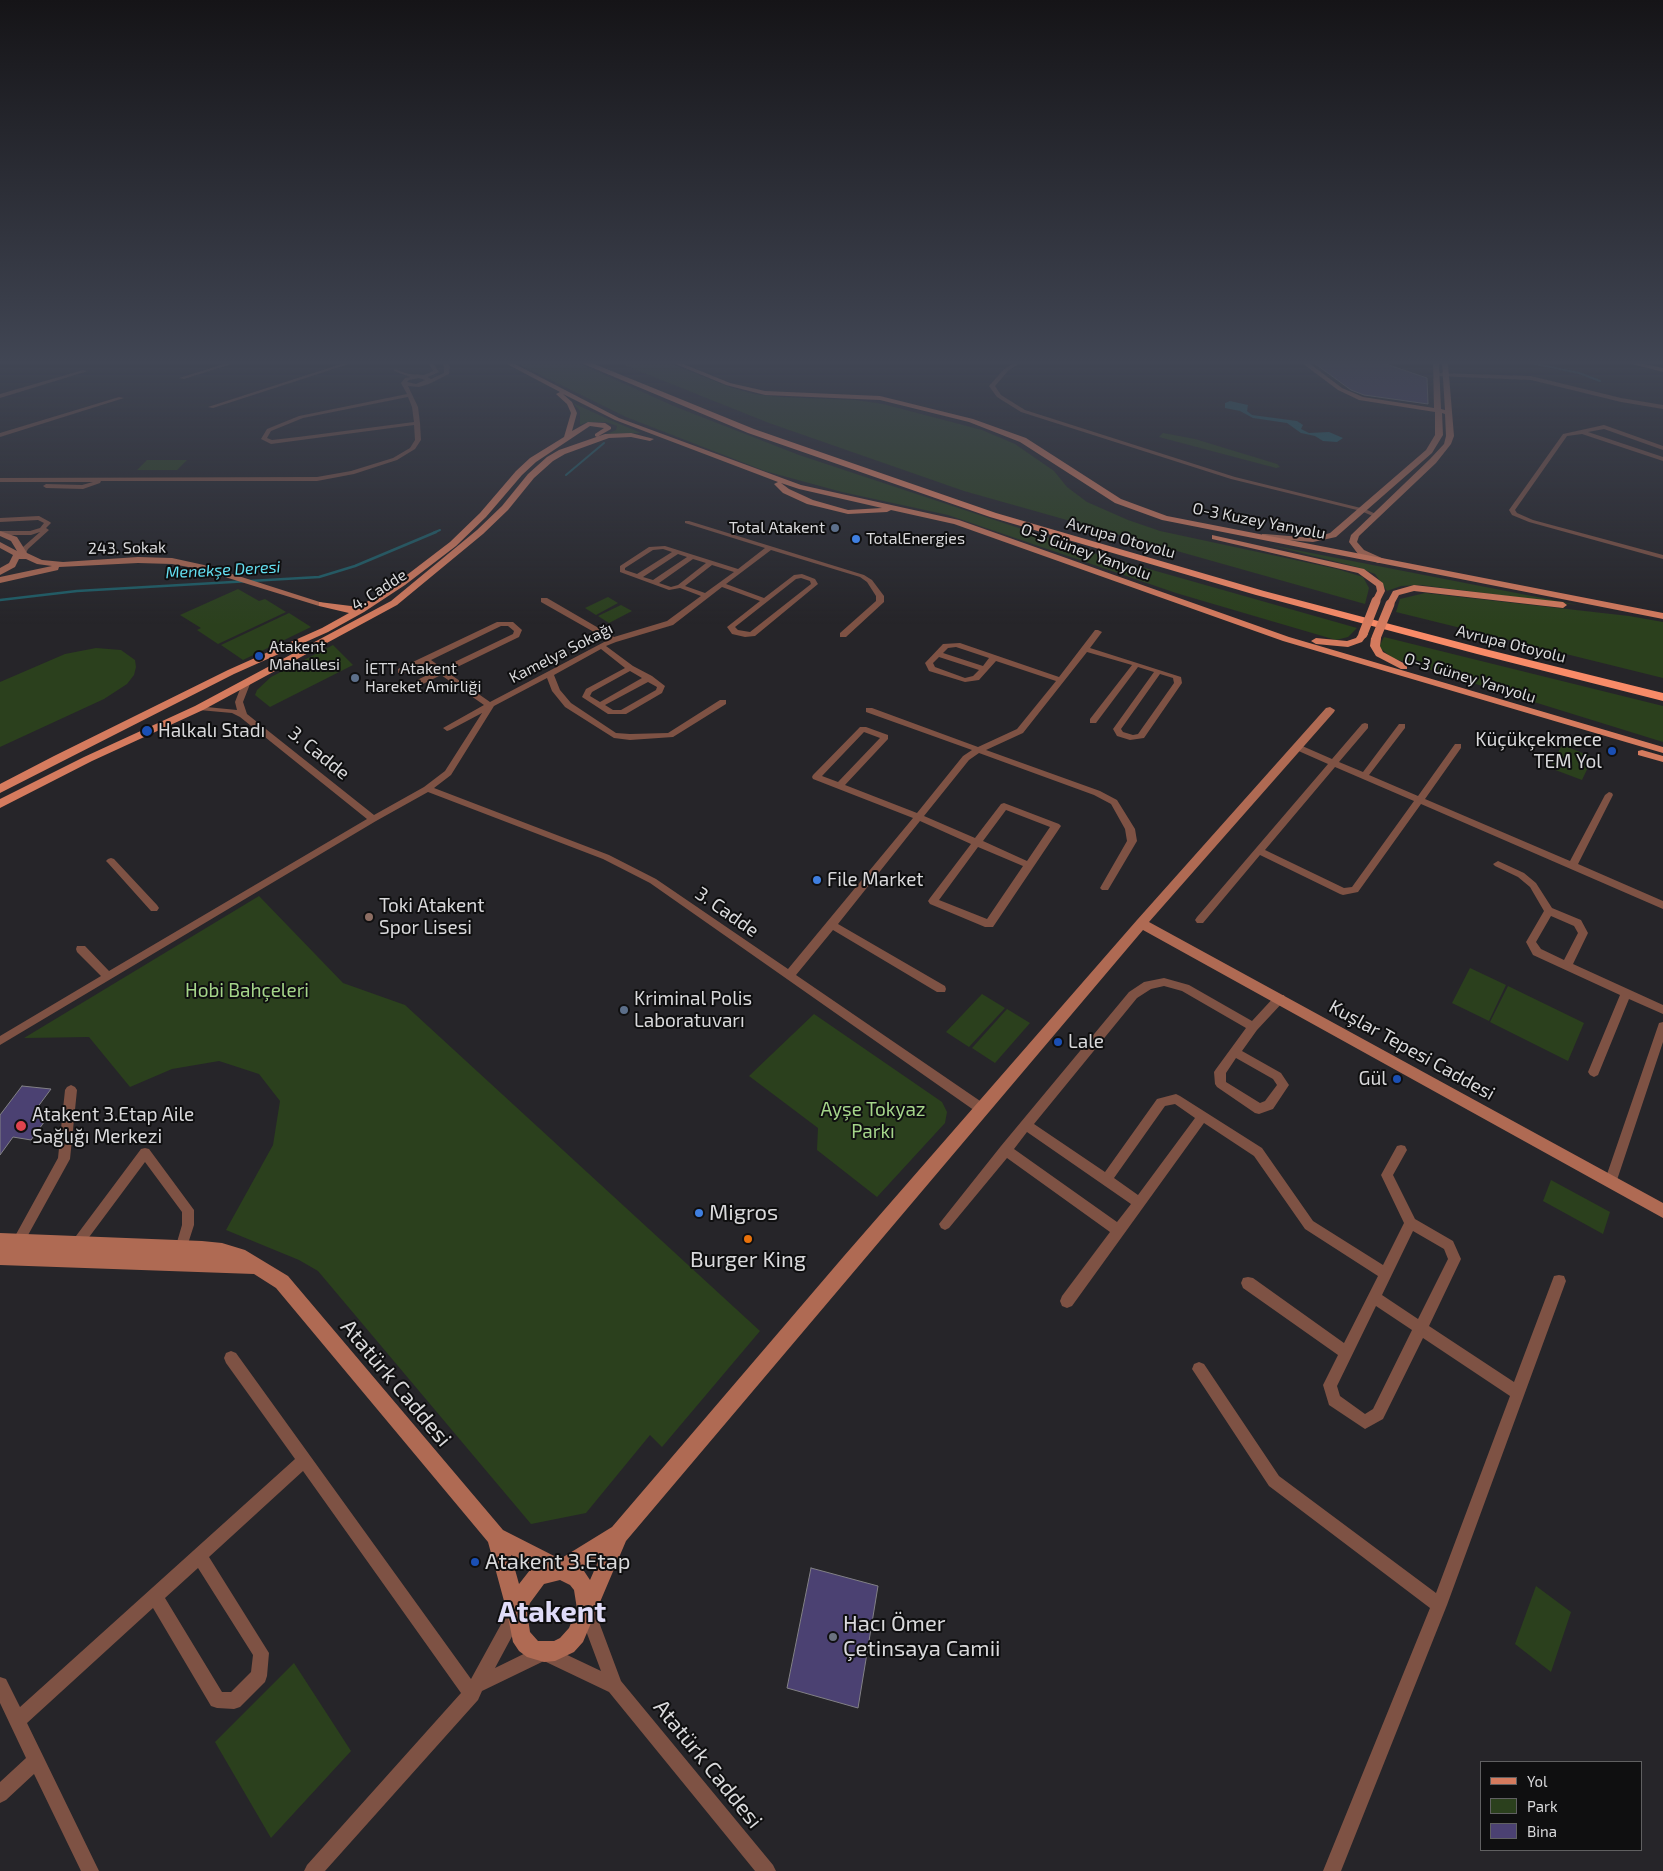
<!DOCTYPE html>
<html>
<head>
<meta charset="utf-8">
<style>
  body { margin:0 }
  #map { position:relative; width:1663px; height:1871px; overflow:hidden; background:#262529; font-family:"Exo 2",sans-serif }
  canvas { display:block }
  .legend { position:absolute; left:1480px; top:1761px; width:162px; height:90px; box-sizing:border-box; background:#0f0f10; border:1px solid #606061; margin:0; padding:6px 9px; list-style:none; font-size:15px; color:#d9d9db }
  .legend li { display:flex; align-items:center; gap:10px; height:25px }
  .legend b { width:25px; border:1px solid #606061 }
</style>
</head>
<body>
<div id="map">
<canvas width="1663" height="1871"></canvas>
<ul class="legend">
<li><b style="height:6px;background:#d57b5e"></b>Yol</li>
<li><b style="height:14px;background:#2b401d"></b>Park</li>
<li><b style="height:14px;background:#4b4172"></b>Bina</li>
</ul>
</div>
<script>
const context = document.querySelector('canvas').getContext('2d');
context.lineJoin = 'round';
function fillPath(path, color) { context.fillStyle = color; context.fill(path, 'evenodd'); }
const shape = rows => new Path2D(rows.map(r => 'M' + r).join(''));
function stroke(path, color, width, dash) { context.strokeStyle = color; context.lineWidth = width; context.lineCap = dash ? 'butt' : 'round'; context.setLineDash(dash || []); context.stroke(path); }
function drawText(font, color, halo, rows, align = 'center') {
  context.font = font + ' "Exo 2",sans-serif'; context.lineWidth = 4; context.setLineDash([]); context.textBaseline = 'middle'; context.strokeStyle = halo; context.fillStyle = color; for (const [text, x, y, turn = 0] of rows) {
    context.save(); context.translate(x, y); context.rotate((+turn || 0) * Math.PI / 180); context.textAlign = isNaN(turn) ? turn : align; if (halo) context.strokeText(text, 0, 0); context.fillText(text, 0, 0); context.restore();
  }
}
fillPath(shape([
  [516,363,578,363,676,407,799,455,1103,556,1357,628,1348,637,1336,640,1176,593,948,515,842,492,765,471,626,417],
  [619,363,669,363,730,387,754,394,781,397,856,400,883,404,982,430,1015,444,1054,471,1067,487,1087,502,1128,520,1160,531,1337,569,1363,577,1369,588,1365,604,964,491,769,423],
  [573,403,610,420,641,433,607,434,616,430,617,426,606,422,588,422,580,425,580,411],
  [1163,433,1195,439,1277,464,1280,467,1276,468,1159,437],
  [147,460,187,460,177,470,137,470],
  [1270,545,1578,605,1420,585,1401,586,1387,591,1375,574,1357,567],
  [238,589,259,601,265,599,286,612,218,644,197,630,201,628,180,615],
  [1425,593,1629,616,1663,622,1663,678,1396,612,1400,599],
  [608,597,618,603,596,615,585,608],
  [621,605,632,611,609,623,598,616],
  [289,613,311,627,243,660,221,645],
  [1384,637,1663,706,1663,742,1392,658,1379,647],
  [333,645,353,665,270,707,255,695,257,690,271,677],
  [96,648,121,650,135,660,136,667,134,675,127,684,104,699,0,747,0,682,65,654],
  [1562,745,1593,757,1582,780,1550,768],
  [259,896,343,983,405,1005,760,1331,662,1447,650,1435,586,1513,531,1524,318,1271,299,1260,226,1230,273,1145,280,1101,259,1074,219,1061,172,1069,130,1087,89,1037,24,1038],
  [1470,968,1506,985,1489,1021,1452,1003],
  [1508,986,1584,1023,1568,1061,1490,1022],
  [982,994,1005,1008,969,1047,946,1032],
  [1007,1009,1030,1023,995,1063,972,1048],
  [814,1014,942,1102,947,1112,945,1123,877,1197,817,1150,818,1128,749,1076],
  [1551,1180,1610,1212,1603,1234,1543,1201],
  [1536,1586,1571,1612,1551,1672,1515,1644],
  [294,1663,351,1751,271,1838,215,1742]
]), '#2b401d');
fillPath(shape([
  [1230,401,1248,405,1247,411,1252,415,1297,421,1303,425,1301,429,1309,433,1329,432,1343,438,1337,442,1323,441,1315,436,1301,433,1287,423,1253,418,1240,411,1225,408,1225,403]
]), '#1e5e67');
stroke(shape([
  [1531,363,1579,373,1600,381],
  [566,475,604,443],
  [433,533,440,530]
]), '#1e5e67', 2);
stroke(shape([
  [0,600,77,591,319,577,355,566,436,532]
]), '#1e5e67', 2.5);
const building = shape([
  [1314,363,1383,363,1427,378,1428,404,1364,395,1351,390,1314,363],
  [22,1086,51,1089,34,1112,50,1114,31,1140,13,1137,0,1155,0,1115,22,1086],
  [811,1568,878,1586,858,1708,787,1688,811,1568]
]);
fillPath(building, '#4b4172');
stroke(building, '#828186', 1);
fillPath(shape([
  [227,363,235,363,184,379,179,378,227,363],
  [344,363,352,363,213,408,208,407,344,363],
  [428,363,433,363,439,372,428,377,431,379,444,373,444,367,443,363,448,363,450,367,449,374,429,384,419,387,408,386,418,407,420,423,421,440,415,449,397,460,354,474,317,481,101,481,100,483,83,489,46,488,43,486,46,484,82,485,93,482,0,482,0,478,317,477,351,471,393,458,410,448,415,440,414,425,271,444,261,439,267,429,299,416,407,394,401,383,405,378,410,377,394,371,394,369,409,374,424,375,433,371,428,363],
  [419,378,425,380,416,384,407,382,409,380,419,378],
  [408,397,412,407,414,422,298,437,272,440,267,438,271,431,303,418,408,397],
  [1014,363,1020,363,1008,371,995,386,1001,395,1025,410,1235,477,1365,509,1378,515,1375,517,1361,511,1231,479,1021,412,997,397,989,386,1004,369,1014,363],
  [83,370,88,371,0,398,0,394,83,370],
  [1437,373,1531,376,1621,398,1663,405,1663,409,1621,402,1531,380,1435,376,1437,373],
  [119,397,124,398,0,437,0,433,119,397],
  [1604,425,1663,446,1663,450,1604,429,1588,432,1663,457,1663,461,1582,434,1567,436,1515,510,1517,513,1533,520,1663,555,1663,559,1529,522,1512,515,1509,510,1563,434,1604,425],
  [39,516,50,522,51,523,46,528,49,530,28,549,25,555,21,555,20,554,23,547,40,532,31,535,1,535,0,531,30,531,40,528,44,523,38,520,0,522,0,518,39,516],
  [685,521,689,521,864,575,872,580,884,596,884,602,846,637,840,637,840,633,876,601,876,596,867,582,860,577,771,550,726,584,764,598,794,575,802,574,815,579,818,584,755,636,745,637,732,634,727,627,760,601,722,587,673,625,616,642,606,646,633,666,652,676,665,686,662,693,626,714,608,714,582,697,586,689,625,668,601,649,554,675,560,690,571,703,616,733,630,734,668,733,720,700,726,700,726,704,673,737,630,740,614,738,565,707,552,691,547,678,494,706,451,775,434,788,609,855,656,879,788,969,913,818,813,779,812,777,813,775,860,727,866,727,888,735,888,739,845,785,917,813,963,756,972,750,866,712,866,708,872,708,978,747,1017,729,1056,681,996,661,979,680,965,682,929,671,925,663,943,644,960,643,1059,677,1095,630,1098,630,1102,632,1090,648,1181,677,1182,683,1144,738,1130,740,1117,736,1113,729,1154,672,1138,667,1096,723,1090,723,1090,719,1132,665,1087,652,1023,733,986,750,1100,791,1117,800,1135,829,1137,841,1108,890,1102,890,1100,888,1127,841,1125,829,1111,804,1094,795,979,753,969,760,924,816,975,838,1001,804,1004,803,1059,824,1061,826,993,927,985,927,930,904,928,901,930,898,971,844,920,821,838,924,945,986,946,989,945,992,937,992,833,930,796,975,986,1105,988,1109,986,1113,982,1114,978,1113,650,883,603,859,428,792,376,821,0,1045,0,1036,101,976,77,952,76,949,77,946,85,946,109,971,367,819,240,717,232,713,199,710,196,710,196,706,237,710,235,702,242,684,246,682,249,682,250,684,243,702,247,714,374,815,424,787,445,771,482,713,450,730,447,731,443,728,484,705,441,675,423,684,417,684,417,680,436,671,425,663,404,673,398,673,398,669,497,622,513,622,522,630,519,637,447,672,490,702,608,640,541,602,541,598,547,598,614,637,667,621,701,596,680,588,669,590,620,572,620,566,649,547,665,546,738,569,765,548,685,523,685,521],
  [663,549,672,552,637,574,625,570,625,568,653,550,663,549],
  [678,554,687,557,653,580,643,577,678,554],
  [693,559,706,563,678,585,671,587,659,583,693,559],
  [712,565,734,572,705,593,685,586,712,565],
  [801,578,810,581,811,584,750,632,738,630,735,627,796,579,801,578],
  [501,626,508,626,514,631,513,634,442,668,431,660,501,626],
  [956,647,989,658,983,666,943,653,948,648,956,647],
  [939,657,979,670,973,676,965,678,935,667,933,663,939,657],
  [630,671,642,678,600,702,590,696,592,692,630,671],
  [1160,674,1173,678,1174,683,1138,734,1133,735,1123,732,1121,729,1160,674],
  [648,682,657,687,656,690,621,710,613,710,605,705,648,682],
  [864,732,880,738,838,782,822,776,864,732],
  [1006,810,1050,827,1027,861,983,841,1006,810],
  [978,847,1023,866,987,919,939,900,978,847],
  [1365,723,1368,724,1368,728,1339,762,1363,772,1399,724,1405,724,1405,728,1369,775,1418,796,1455,744,1461,744,1461,748,1425,799,1570,861,1605,795,1609,792,1612,793,1613,795,1578,864,1663,901,1663,909,1421,804,1358,892,1343,895,1340,894,1260,855,1203,923,1197,923,1195,920,1197,917,1328,764,1294,749,1294,745,1300,745,1332,759,1362,724,1365,723],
  [1335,767,1414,801,1352,887,1344,888,1265,850,1335,767],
  [111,858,114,859,157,905,159,908,157,911,151,911,108,863,106,861,108,859,111,858],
  [1498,861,1524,873,1536,883,1552,908,1581,920,1588,933,1573,964,1663,1005,1663,1014,1629,999,1598,1075,1594,1077,1590,1075,1588,1072,1620,995,1533,955,1526,942,1544,911,1530,887,1518,877,1495,866,1493,864,1498,861],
  [1551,916,1574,926,1578,933,1564,960,1541,949,1536,942,1551,916],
  [1164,978,1189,985,1252,1021,1276,995,1284,995,1285,998,1284,1001,1257,1030,1242,1051,1281,1073,1289,1085,1273,1109,1259,1114,1255,1113,1217,1087,1215,1084,1214,1072,1216,1069,1246,1028,1182,991,1164,986,1151,989,1137,998,1034,1124,1105,1172,1157,1099,1176,1094,1180,1096,1262,1148,1313,1221,1383,1265,1404,1223,1381,1175,1397,1146,1401,1145,1405,1146,1407,1150,1393,1175,1415,1219,1453,1241,1461,1259,1429,1326,1514,1382,1554,1276,1559,1275,1564,1276,1566,1281,1447,1605,1341,1871,1323,1871,1430,1608,1269,1486,1192,1369,1194,1364,1199,1362,1204,1364,1279,1476,1436,1593,1510,1396,1423,1338,1383,1419,1365,1429,1329,1405,1323,1385,1338,1355,1243,1288,1241,1283,1243,1278,1248,1277,1253,1278,1344,1343,1378,1276,1305,1229,1254,1156,1204,1123,1072,1306,1067,1308,1062,1306,1060,1301,1062,1296,1110,1232,1007,1158,949,1228,945,1230,941,1228,939,1224,1001,1146,1129,992,1144,982,1164,978],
  [1236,1058,1273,1079,1277,1085,1265,1101,1260,1103,1226,1082,1226,1073,1236,1058],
  [1175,1104,1195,1118,1138,1195,1114,1178,1165,1106,1175,1104],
  [1027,1132,1131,1204,1117,1222,1014,1149,1027,1132],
  [1413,1231,1444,1249,1448,1259,1418,1319,1382,1295,1413,1231],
  [1376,1306,1412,1330,1373,1409,1365,1414,1340,1396,1337,1386,1376,1306],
  [1663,1022,1663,1042,1617,1180,1615,1184,1611,1186,1607,1184,1605,1180,1658,1026,1659,1023,1663,1022],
  [71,1085,75,1087,77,1090,70,1159,22,1246,18,1248,14,1246,12,1242,14,1238,58,1158,65,1090,67,1087,71,1085],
  [145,1148,149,1149,194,1210,194,1225,185,1253,181,1255,177,1253,175,1249,182,1225,182,1212,145,1162,81,1248,77,1250,73,1248,71,1244,73,1240,141,1149,145,1148],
  [231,1351,236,1353,471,1679,510,1608,516,1606,522,1608,524,1614,495,1668,544,1644,601,1671,579,1612,581,1606,587,1604,593,1606,621,1681,773,1865,776,1871,755,1871,609,1692,544,1661,482,1691,478,1700,325,1871,304,1871,307,1865,461,1693,303,1471,209,1557,269,1653,267,1676,265,1682,240,1707,234,1709,217,1708,211,1706,153,1608,27,1723,99,1871,81,1871,34,1774,6,1800,0,1803,0,1782,26,1758,0,1703,0,1677,6,1679,20,1707,295,1459,226,1363,224,1358,226,1353,231,1351],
  [198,1568,253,1655,251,1672,231,1692,222,1692,165,1598,198,1568]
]), '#7e5244');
fillPath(shape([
  [1302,363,1309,363,1342,388,1363,397,1434,408,1433,363,1439,363,1441,409,1445,410,1442,363,1448,363,1454,436,1451,444,1436,463,1359,536,1357,542,1364,550,1384,559,1384,563,1378,563,1358,554,1349,542,1351,535,1430,459,1444,444,1446,436,1445,414,1442,413,1443,435,1432,453,1336,537,1313,542,1262,538,1262,534,1265,534,1313,538,1330,533,1426,450,1435,435,1435,412,1359,400,1338,390,1302,363],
  [1628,363,1640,363,1663,368,1663,372,1628,363],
  [0,531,17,537,27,553,42,560,63,562,138,557,172,558,204,565,326,604,319,606,199,569,172,564,138,563,59,567,58,570,0,583,0,577,52,566,37,564,26,559,19,559,15,567,0,575,0,568,9,563,13,555,0,548,0,542,17,551,11,541,0,536,0,531],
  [1330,707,1335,710,1334,712,1149,922,1663,1203,1663,1218,1143,930,626,1541,583,1642,574,1652,555,1661,544,1662,527,1657,519,1651,513,1642,507,1612,488,1542,276,1288,254,1274,0,1265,0,1249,142,1254,0,1249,0,1233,202,1241,222,1243,245,1250,288,1276,503,1530,560,1559,612,1527,844,1256,1137,920,1326,708,1330,707],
  [511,1555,536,1567,530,1570,519,1584,511,1555],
  [600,1557,590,1580,584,1571,580,1569,600,1557],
  [560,1580,570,1585,574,1590,577,1609,569,1628,560,1638,554,1641,538,1641,530,1632,527,1612,530,1603,544,1584,560,1580]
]), '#af6a53');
fillPath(shape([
  [505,363,513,363,619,418,801,485,959,520,1289,637,1663,747,1663,753,1283,641,954,524,891,510,887,512,848,514,807,504,783,493,774,484,778,482,615,420,563,394,572,402,577,413,572,431,588,422,605,423,611,427,611,429,597,437,595,436,595,434,604,428,590,426,536,462,522,475,486,517,456,546,405,585,364,612,328,632,234,674,0,793,0,784,54,756,228,670,322,628,349,613,319,606,319,602,359,607,399,581,450,542,480,513,516,471,530,458,564,437,571,413,567,404,556,394,560,392,505,363],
  [781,483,799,489,882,508,848,510,813,500,789,489,781,483],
  [673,363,681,363,730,383,765,391,880,396,973,419,1026,438,1121,499,1167,516,1663,613,1663,619,1162,520,1115,503,1020,442,969,422,880,400,765,395,726,385,673,363],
  [631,433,654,439,650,441,631,437,609,438,565,454,553,461,534,478,508,510,483,534,397,605,203,710,92,761,0,808,0,799,84,757,195,706,391,601,477,530,502,506,528,474,547,457,559,450,605,434,631,433],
  [1212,535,1364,569,1383,583,1385,591,1379,603,1373,603,1372,601,1377,591,1376,586,1358,573,1212,539,1212,535],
  [1414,585,1563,602,1567,605,1563,608,1414,591,1399,595,1393,606,1387,606,1386,604,1393,591,1414,585],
  [1363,631,1368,634,1362,642,1348,647,1316,644,1311,641,1316,638,1347,641,1356,638,1360,632,1363,631],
  [1376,635,1381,638,1380,646,1383,652,1407,665,1407,669,1401,669,1376,656,1370,646,1371,638,1376,635],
  [1642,750,1663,756,1663,762,1638,755,1638,751,1642,750]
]), '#d57b5e');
fillPath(shape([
  [581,363,592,363,754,429,996,513,1264,591,1485,649,1663,693,1663,701,1477,654,1256,595,990,517,748,433,581,363]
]), '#f88b68');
stroke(shape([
  [1363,634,1376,601],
  [1376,638,1390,604]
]), '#d57b5e', 9);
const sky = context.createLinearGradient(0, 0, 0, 625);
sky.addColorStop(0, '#151417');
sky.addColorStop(0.58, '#414654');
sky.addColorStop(1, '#41465400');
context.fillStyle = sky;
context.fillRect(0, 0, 1663, 625);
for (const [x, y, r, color] of [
  [835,528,5,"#5c6f8a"],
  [856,539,5,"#3f7fe0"],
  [259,656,5,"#1a4fb4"],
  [355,678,5,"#5c6f8a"],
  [147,731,6,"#1a4fb4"],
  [1612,751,5,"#1a4fb4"],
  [817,880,5,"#3f7fe0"],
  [369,917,5,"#8d6e63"],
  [624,1010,5,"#5c6f8a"],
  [1058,1042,5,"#1a4fb4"],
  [1397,1079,5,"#1a4fb4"],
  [21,1126,6,"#e0444e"],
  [699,1213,5,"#3f7fe0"],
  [748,1239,5,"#e8710a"],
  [475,1562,5,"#1a4fb4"],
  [833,1637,5,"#6b7280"]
]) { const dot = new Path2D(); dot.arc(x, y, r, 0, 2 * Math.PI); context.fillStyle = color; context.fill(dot); stroke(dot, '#0f0f10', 2); }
drawText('16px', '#d9d9db', '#0f0f10', [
  ["O-3 Kuzey Yanyolu",1259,521,11],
  ["Avrupa Otoyolu",1121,538,16],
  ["243. Sokak",127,548,-1],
  ["O-3 Güney Yanyolu",1086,552,20],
  ["4. Cadde",379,590,-33],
  ["Avrupa Otoyolu",1511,644,14],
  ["Kamelya Sokağı",561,653,-27],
  ["O-3 Güney Yanyolu",1470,678,17]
]);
drawText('16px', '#d9d9db', '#0f0f10', [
  ["Total Atakent",825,528,"right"],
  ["TotalEnergies",866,539],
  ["Atakent",269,647],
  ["Mahallesi",269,665],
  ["İETT Atakent",365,669],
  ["Hareket Amirliği",365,687]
], 'left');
drawText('italic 16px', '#63def0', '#0f0f10', [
  ["Menekşe Deresi",223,570,-3]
]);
drawText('19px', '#d9d9db', '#0f0f10', [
  ["Halkalı Stadı",158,731],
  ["Küçükçekmece",1602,740,"right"],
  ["TEM Yol",1602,762,"right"],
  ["File Market",827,880],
  ["Toki Atakent",379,906],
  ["Spor Lisesi",379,928],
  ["Kriminal Polis",634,999],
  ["Laboratuvarı",634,1021],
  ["Lale",1068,1042],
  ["Gül",1387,1079,"right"],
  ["Atakent 3.Etap Aile",32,1115],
  ["Sağlığı Merkezi",32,1137]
], 'left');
drawText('19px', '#d9d9db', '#0f0f10', [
  ["3. Cadde",319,753,39],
  ["3. Cadde",727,912,35],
  ["Kuşlar Tepesi Caddesi",1412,1050,29]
]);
drawText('19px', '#a5d58a', '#0f0f10', [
  ["Hobi Bahçeleri",247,991],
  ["Ayşe Tokyaz",873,1110],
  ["Parkı",873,1132]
]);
drawText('22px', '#d9d9db', '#0f0f10', [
  ["Migros",709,1213],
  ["Burger King",748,1260,"center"],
  ["Atakent 3.Etap",485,1562],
  ["Hacı Ömer",843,1624],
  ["Çetinsaya Camii",843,1649]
], 'left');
drawText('22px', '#d9d9db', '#0f0f10', [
  ["Atatürk Caddesi",396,1383,50],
  ["Atatürk Caddesi",708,1764,51]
]);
drawText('bold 29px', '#e0dcf9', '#0f0f10', [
  ["Atakent",552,1612]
]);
</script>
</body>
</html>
